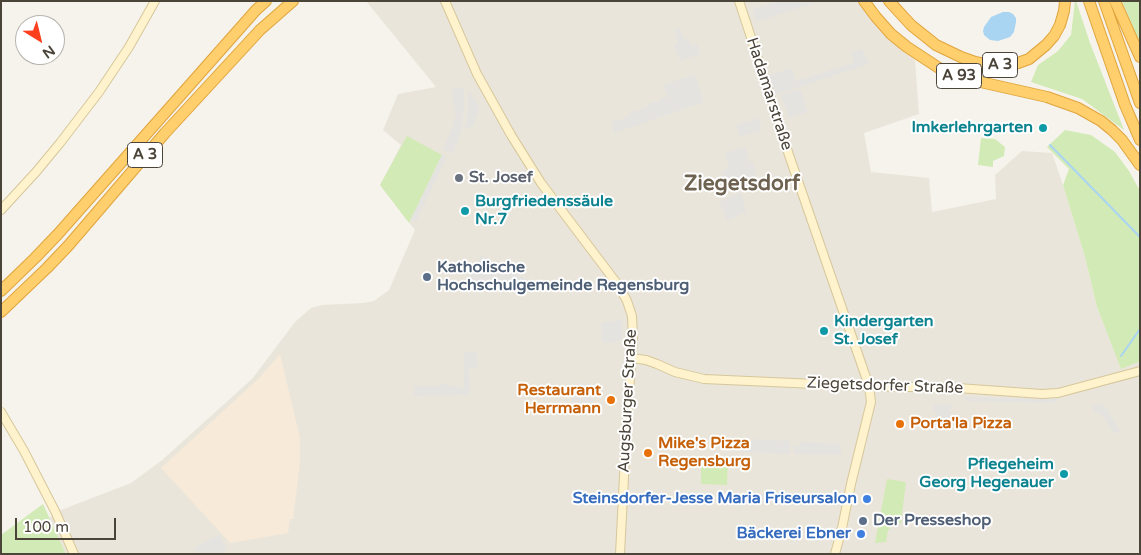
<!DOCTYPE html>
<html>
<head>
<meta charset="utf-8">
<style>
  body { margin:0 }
  #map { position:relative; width:1141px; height:555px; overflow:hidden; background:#f6f3ec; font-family:"Varela Round",sans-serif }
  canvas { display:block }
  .frame { position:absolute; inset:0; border:2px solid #4b4439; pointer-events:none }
  .north { position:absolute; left:15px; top:15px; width:50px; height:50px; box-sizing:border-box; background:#fff; border:1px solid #b7b4b0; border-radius:50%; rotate:144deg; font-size:14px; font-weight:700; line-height:20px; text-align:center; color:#4b4439 }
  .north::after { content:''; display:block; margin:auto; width:18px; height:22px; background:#fc3f1d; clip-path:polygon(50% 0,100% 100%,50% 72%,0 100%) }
  .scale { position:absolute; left:15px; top:518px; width:101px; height:22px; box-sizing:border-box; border:2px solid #4b4439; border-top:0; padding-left:6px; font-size:15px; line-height:18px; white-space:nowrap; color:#4b4439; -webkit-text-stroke:4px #fff; paint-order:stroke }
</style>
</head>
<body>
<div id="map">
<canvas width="1141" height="555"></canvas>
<div class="frame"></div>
<div class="north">N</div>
<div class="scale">100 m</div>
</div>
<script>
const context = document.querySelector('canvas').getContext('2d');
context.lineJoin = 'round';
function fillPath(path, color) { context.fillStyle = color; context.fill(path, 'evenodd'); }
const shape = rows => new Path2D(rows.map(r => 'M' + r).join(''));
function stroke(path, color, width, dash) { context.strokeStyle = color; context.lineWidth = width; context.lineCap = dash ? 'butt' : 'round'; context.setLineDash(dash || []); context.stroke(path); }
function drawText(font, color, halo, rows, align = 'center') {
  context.font = font + ' "Varela Round",sans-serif'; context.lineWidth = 4; context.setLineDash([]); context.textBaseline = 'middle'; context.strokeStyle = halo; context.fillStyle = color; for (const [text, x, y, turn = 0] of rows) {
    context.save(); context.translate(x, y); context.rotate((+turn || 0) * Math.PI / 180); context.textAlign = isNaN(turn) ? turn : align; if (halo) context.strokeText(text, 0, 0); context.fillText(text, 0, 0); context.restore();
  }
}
fillPath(shape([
  [366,1,858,1,873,23,883,34,903,52,915,60,919,114,864,133,871,172,929,178,932,212,996,199,995,175,1022,151,1052,153,1063,185,1085,257,1097,307,1121,368,1140,361,1140,554,66,554,49,518,61,510,131,483,161,461,252,379,295,322,311,308,322,305,363,303,374,301,389,290,415,230,380,185,401,145,383,130,398,94,436,87]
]), '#eae5da');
fillPath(shape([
  [280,354,300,438,300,463,293,519,290,519,288,533,230,543,161,468,258,379]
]), '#f7ead8');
fillPath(shape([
  [1075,1,1076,1,1090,43,1124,130,1082,99,1031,82,1038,65,1058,51,1071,35],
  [1122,1,1140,1,1140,43,1139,41],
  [1065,130,1091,135,1115,152,1129,171,1140,191,1140,361,1121,369,1097,307,1085,257,1063,185,1069,169,1047,147],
  [407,136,442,155,409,223,380,185],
  [981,138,995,139,1005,147,1004,156,993,161,993,167,978,165],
  [701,459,728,460,727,485,701,484],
  [887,479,906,482,901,523,895,524,888,530,886,542,875,543],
  [43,504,66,554,1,554,1,535]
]), '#d2eab5');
fillPath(shape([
  [777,1,817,1,817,2,756,22,752,10],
  [680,28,684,39,688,38,691,46,697,44,700,54,680,61,674,44,678,43,674,30],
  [862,49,869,64,775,95,768,76,791,68,796,81,854,63,851,52],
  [695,74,704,102,614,133,611,122,620,119,620,121,623,120,623,118,630,116,629,113,638,110,638,111,641,110,641,109,649,106,648,104,656,101,656,102,660,101,660,99,667,97,663,85],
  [452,88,464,88,464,109,462,129,453,154,443,149,453,126,456,113,453,101],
  [800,89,808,112,789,118,781,95],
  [468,90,480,108,473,126,465,129,468,110],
  [759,118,762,130,740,137,736,125],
  [745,147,749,162,752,161,757,175,726,185,722,171,729,168,725,153],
  [442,155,447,157,416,221,411,219],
  [741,193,746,212,727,221,719,201],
  [481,255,527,279,522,286,501,284,488,288,469,278],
  [622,320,622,340,610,343,602,342,601,323],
  [464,352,477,352,478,367,469,368,470,395,414,396,414,386,441,386,441,384,449,384,449,386,459,386,459,388,464,388],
  [573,383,595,384,593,412,571,410],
  [964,397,1047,399,1056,397,1059,401,1049,403,966,401],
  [934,404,951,405,950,422,935,422,936,412,934,411],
  [1100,404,1106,407,1120,431,1114,434,1101,414,1095,413,1092,407,1092,405],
  [752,439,790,441,790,454,743,452,744,444,752,444],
  [801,442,841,444,841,453,840,455,794,454,794,445,800,446],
  [739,494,785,494,785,501,739,501],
  [219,535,227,550,220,554,198,554,195,547]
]), '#e5e3e0');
fillPath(shape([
  [1003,12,1009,12,1013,14,1016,18,1016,22,1014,32,1010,37,998,41,990,40,984,35,983,31,984,27,991,17]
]), '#a9d4f2');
stroke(shape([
  [1050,145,1140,237],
  [1121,356,1140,329]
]), '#a9d4f2', 2);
const secondary = shape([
  [445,1,477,74,511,135,541,183,618,285,627,301,632,316,633,338,627,418,620,554],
  [739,1,768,89,789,155,869,386,871,402,851,484,842,528,835,554],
  [1,210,36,172,60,143,99,92,129,47,155,1],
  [631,358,646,360,657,364,675,372,704,379,860,386,958,388,1042,394,1058,393,1140,371],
  [1,412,24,451,55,511,74,554]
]);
const highway = shape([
  [864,1,876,17,891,34,907,47,939,68,955,75,976,81,1047,97,1078,108,1101,121,1112,130,1122,140,1140,165],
  [889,1,911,25,936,45,961,57,975,62,990,65,1004,65,1018,63,1029,59,1046,45,1054,36,1060,25,1064,11,1065,1],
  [1089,1,1125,105,1140,140],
  [1104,1,1140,103],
  [1115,1,1140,57],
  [1,291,35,258,58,234,256,10,266,1],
  [1,312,47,268,68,246,165,133,260,30,293,1]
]);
stroke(secondary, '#d6c79b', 10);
stroke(highway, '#e0a43c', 12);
stroke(secondary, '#fff3cd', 8);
stroke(highway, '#ffcf6e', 10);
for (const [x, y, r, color] of [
  [1043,128,5,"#0f9aa8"],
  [459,178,5,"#6b7280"],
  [465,211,5,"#0f9aa8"],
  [427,277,5,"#5c6f8a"],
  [824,331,5,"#0f9aa8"],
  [611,400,5,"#e8710a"],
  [900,424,5,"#e8710a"],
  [648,453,5,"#e8710a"],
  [1064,474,5,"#0f9aa8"],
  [867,499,5,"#3f7fe0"],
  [863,521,5,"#5c6f8a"],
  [861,534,5,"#3f7fe0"]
]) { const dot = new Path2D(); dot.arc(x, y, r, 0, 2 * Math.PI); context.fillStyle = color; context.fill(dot); stroke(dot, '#fff', 2); }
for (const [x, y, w] of [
  [1000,65,35],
  [959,76,45],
  [145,155,35]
]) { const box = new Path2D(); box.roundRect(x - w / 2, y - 12.5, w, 25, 4); context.fillStyle = '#fff'; context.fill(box); stroke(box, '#4b4439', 1); }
drawText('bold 15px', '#4b4439', null, [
  ["A 3",1000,65],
  ["A 93",959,76],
  ["A 3",145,155]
]);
drawText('16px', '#4b4439', '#fff', [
  ["Hadamarstraße",769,94,72],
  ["Ziegetsdorfer Straße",885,386,2],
  ["Augsburger Straße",628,401,-87]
]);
drawText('bold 16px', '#0d838f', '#fff', [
  ["Imkerlehrgarten",1033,128],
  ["Burgfriedenssäule",475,202,"left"],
  ["Nr.7",475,220,"left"],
  ["Kindergarten",834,322,"left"],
  ["St. Josef",834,340,"left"],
  ["Pflegeheim",1054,465],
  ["Georg Hegenauer",1054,483]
], 'right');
drawText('bold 16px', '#5b616d', '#fff', [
  ["St. Josef",469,178]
], 'left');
drawText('bold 16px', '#4e5e75', '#fff', [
  ["Katholische",437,268],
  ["Hochschulgemeinde Regensburg",437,286],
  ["Der Presseshop",873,521]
], 'left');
drawText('bold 16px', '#c56008', '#fff', [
  ["Restaurant",601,391,"right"],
  ["Herrmann",601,409,"right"],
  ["Porta'la Pizza",910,424],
  ["Mike's Pizza",658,444],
  ["Regensburg",658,462]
], 'left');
drawText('bold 16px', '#366cbe', '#fff', [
  ["Steinsdorfer-Jesse Maria Friseursalon",857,499],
  ["Bäckerei Ebner",851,534]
], 'right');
drawText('bold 21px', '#6e6250', '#fff', [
  ["Ziegetsdorf",742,184]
]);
</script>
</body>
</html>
